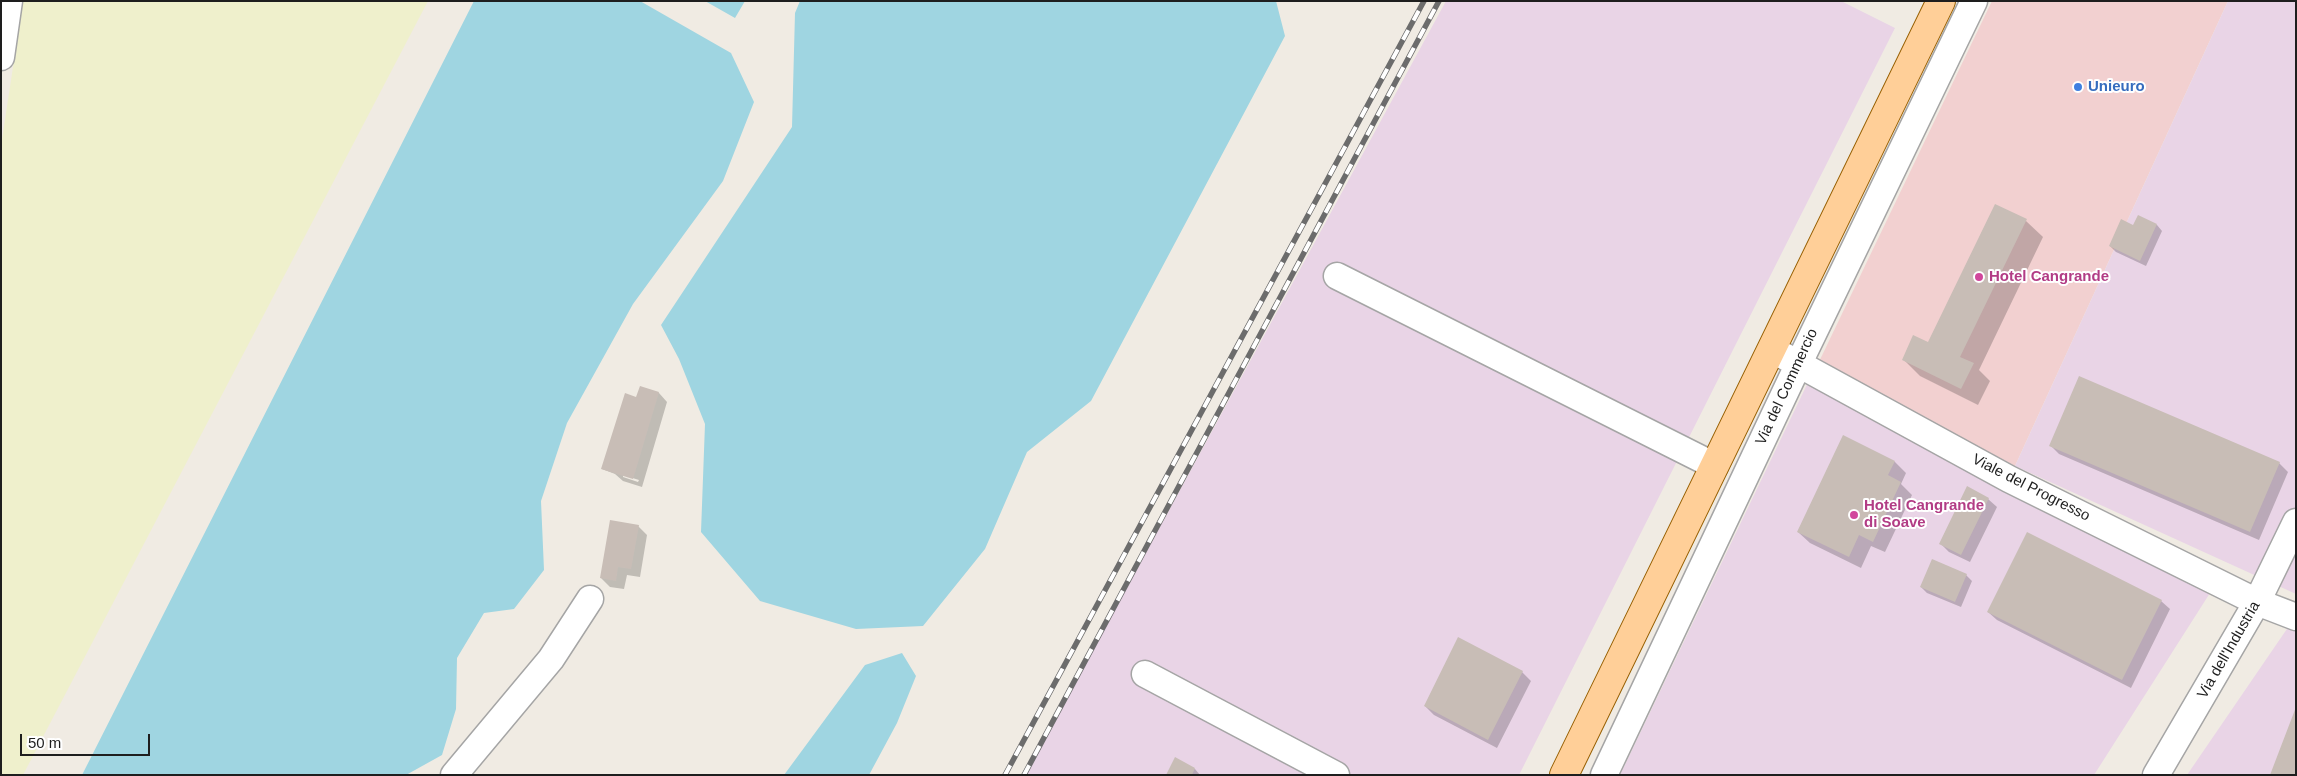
<!DOCTYPE html>
<html>
<head>
<meta charset="utf-8">
<style>
  body { margin:0 }
  #map { position:relative; width:2297px; height:776px; overflow:hidden; background:#f0ebe3; font-family:Arial,sans-serif }
  canvas { display:block }
  .frame { position:absolute; inset:0; border:2px solid #1e1e1e; pointer-events:none }
  .scale { position:absolute; left:20px; top:734px; width:130px; height:22px; box-sizing:border-box; border:2px solid #1e1e1e; border-top:0; padding-left:6px; font-size:15px; line-height:18px; white-space:nowrap; color:#1e1e1e; -webkit-text-stroke:4px #fff; paint-order:stroke }
</style>
</head>
<body>
<div id="map">
<canvas width="2297" height="776"></canvas>
<div class="frame"></div>
<div class="scale">50 m</div>
</div>
<script>
const context = document.querySelector('canvas').getContext('2d');
context.lineJoin = 'round';
function fillPath(path, color) { context.fillStyle = color; context.fill(path, 'evenodd'); }
const shape = rows => new Path2D(rows.map(r => 'M' + r).join(''));
function stroke(path, color, width, dash) { context.strokeStyle = color; context.lineWidth = width; context.lineCap = dash ? 'butt' : 'round'; context.setLineDash(dash || []); context.stroke(path); }
function drawText(font, color, halo, rows, align = 'center') {
  context.font = font + ' Arial,sans-serif'; context.lineWidth = 4; context.setLineDash([]); context.textBaseline = 'middle'; context.strokeStyle = halo; context.fillStyle = color; for (const [text, x, y, turn = 0] of rows) {
    context.save(); context.translate(x, y); context.rotate((+turn || 0) * Math.PI / 180); context.textAlign = isNaN(turn) ? turn : align; if (halo) context.strokeText(text, 0, 0); context.fillText(text, 0, 0); context.restore();
  }
}
fillPath(shape([
  [1992,1,2228,1,2015,466,1816,368]
]), '#f2d0d0');
fillPath(shape([
  [1446,1,1841,1,1895,28,1519,775,1025,775],
  [2228,1,2296,1,2296,594,2015,466],
  [1812,374,2210,593,2094,775,1620,775],
  [2291,623,2296,625,2296,775,2187,775]
]), '#e9d4e6');
fillPath(shape([
  [23,1,428,1,23,775,1,775,1,146]
]), '#eff0cc');
fillPath(shape([
  [474,1,640,1,731,53,754,102,723,181,633,304,567,423,541,501,544,570,514,609,484,613,457,658,456,709,442,755,406,775,82,775],
  [705,1,745,1,735,18],
  [800,1,1276,1,1285,36,1091,401,1027,452,985,549,923,626,856,629,760,601,701,532,705,424,679,359,661,325,792,127,795,13],
  [902,653,916,676,897,723,869,775,784,775,865,665]
]), '#9fd5e1');
fillPath(shape([
  [1996,206,2026,221,2043,237,1979,370,1990,381,1978,405,1920,376,1903,359,1929,344],
  [2157,225,2162,231,2146,266,2116,252,2110,246,2134,226],
  [641,388,659,393,667,402,642,487,623,481,615,474,602,469],
  [623,475,639,480,638,482,623,477],
  [1844,437,1895,462,1906,473,1901,484,1912,495,1885,552,1871,546,1861,568,1810,543,1798,532],
  [2051,446,2279,463,2288,472,2259,540,2059,454],
  [1988,499,1997,507,1970,562,1949,552,1940,543],
  [638,526,647,535,640,577,627,575,624,589,610,587,601,578],
  [1932,561,1966,575,1972,581,1961,607,1927,593,1921,587],
  [2161,601,2170,609,2131,688,1997,620,1988,612],
  [1459,639,1522,672,1531,681,1497,748,1434,715,1425,706],
  [1195,769,1200,775,1167,775]
]), '#0003');
fillPath(shape([
  [1995,204,2027,219,1960,357,1974,363,1961,389,1902,360,1913,335,1928,342],
  [2138,215,2157,224,2140,261,2109,246,2121,219,2133,225],
  [2079,376,2280,462,2250,532,2049,446],
  [640,386,659,392,633,479,601,469,625,393,636,397],
  [1843,435,1895,461,1888,475,1901,482,1873,542,1859,535,1849,557,1797,532],
  [1967,486,1989,498,1961,555,1939,544],
  [610,520,639,525,631,569,618,567,616,581,600,578],
  [2027,532,2162,600,2122,680,1987,612],
  [1932,559,1967,574,1955,602,1920,587],
  [1458,637,1523,671,1488,740,1424,706],
  [2296,707,2296,775,2270,775],
  [1175,757,1195,768,1192,775,1166,775]
]), '#c8bdb6');
const minor = shape([
  [1,57,9,1],
  [1337,276,1715,466],
  [1784,356,2009,479,2257,602,2296,617],
  [1145,674,1336,775],
  [454,775,551,659,590,599],
  [1604,775,1799,363,1974,1],
  [2156,775,2257,602,2296,522]
]);
const major = shape([
  [1564,775,1941,1]
]);
stroke(minor, '#a5a5a5', 29);
stroke(major, '#975f00', 30);
stroke(minor, '#fff', 26);
stroke(major, '#ffcf98', 28);
const rail = shape([
  [1005,775,1424,1],
  [1024,775,1439,1]
]);
stroke(rail, '#6c6c6c', 5.5);
stroke(rail, '#fff', 4, [11]);
for (const [x, y, r, color] of [
  [2078,87,5,"#3f7fe0"],
  [1979,277,5,"#d1479c"],
  [1854,515,5,"#d1479c"]
]) { const dot = new Path2D(); dot.arc(x, y, r, 0, 2 * Math.PI); context.fillStyle = color; context.fill(dot); stroke(dot, '#fff', 2); }
drawText('bold 15px', '#366cbe', '#fff', [
  ["Unieuro",2088,87]
], 'left');
drawText('bold 15px', '#b23c85', '#fff', [
  ["Hotel Cangrande",1989,277],
  ["Hotel Cangrande",1864,506],
  ["di Soave",1864,523]
], 'left');
drawText('15px', '#1e1e1e', '#fff', [
  ["Via del Commercio",1787,387,-65],
  ["Viale del Progresso",2031,488,27],
  ["Via dell'Industria",2229,650,-60]
]);
</script>
</body>
</html>
